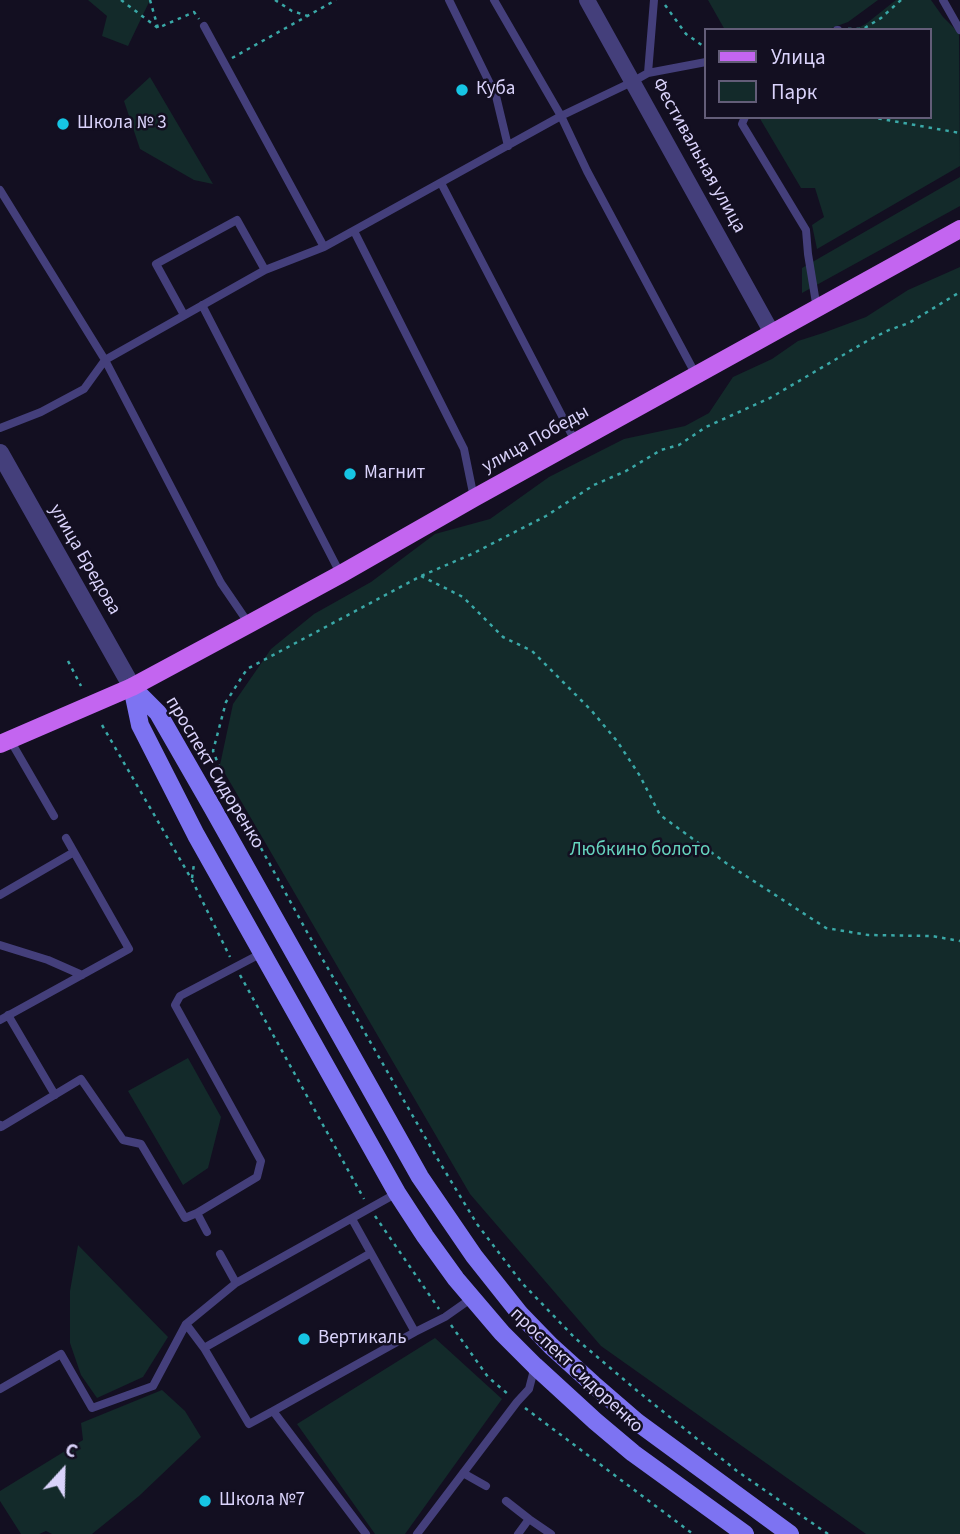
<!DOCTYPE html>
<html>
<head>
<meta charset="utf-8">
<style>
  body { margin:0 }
  #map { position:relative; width:960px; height:1534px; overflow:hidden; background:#130f21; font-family:"Source Sans 3",sans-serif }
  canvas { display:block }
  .legend { position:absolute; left:704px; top:28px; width:228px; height:91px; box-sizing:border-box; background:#130f21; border:2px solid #635d78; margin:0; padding:9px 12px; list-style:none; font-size:21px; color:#dad3fb }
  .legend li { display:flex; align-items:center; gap:14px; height:35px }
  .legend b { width:35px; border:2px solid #635d78 }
  .north { position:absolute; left:28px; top:1436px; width:70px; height:70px; -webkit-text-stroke:5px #130f21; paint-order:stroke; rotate:22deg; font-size:19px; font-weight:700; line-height:28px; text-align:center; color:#dad3fb }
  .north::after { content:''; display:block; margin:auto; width:24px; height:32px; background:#dad3fb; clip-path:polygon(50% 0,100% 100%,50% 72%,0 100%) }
</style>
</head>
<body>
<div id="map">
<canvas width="960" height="1534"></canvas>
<ul class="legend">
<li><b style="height:9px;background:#c365f0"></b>Улица</li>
<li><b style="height:19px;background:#132a2a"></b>Парк</li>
</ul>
<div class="north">С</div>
</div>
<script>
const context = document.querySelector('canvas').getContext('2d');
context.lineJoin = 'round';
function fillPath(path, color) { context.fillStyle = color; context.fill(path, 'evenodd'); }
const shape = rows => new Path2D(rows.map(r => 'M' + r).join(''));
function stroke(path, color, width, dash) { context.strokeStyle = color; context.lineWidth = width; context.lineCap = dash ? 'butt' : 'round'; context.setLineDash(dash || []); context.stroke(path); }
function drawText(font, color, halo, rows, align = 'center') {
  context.font = font + ' "Source Sans 3",sans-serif'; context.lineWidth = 5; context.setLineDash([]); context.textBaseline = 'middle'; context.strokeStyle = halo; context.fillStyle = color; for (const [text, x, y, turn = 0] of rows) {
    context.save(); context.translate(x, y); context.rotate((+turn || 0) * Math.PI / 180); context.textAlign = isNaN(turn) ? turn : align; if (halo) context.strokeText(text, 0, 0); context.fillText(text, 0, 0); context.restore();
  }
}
fillPath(shape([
  [88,0,150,0,128,46,102,36,107,16],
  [708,0,878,0,848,22,826,30,725,30],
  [896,0,931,0,943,17,959,33,960,166,817,249,812,225,824,217,815,188,801,188,759,117,930,117,930,30,855,30,867,23],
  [150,77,213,184,194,180,140,149,124,101],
  [960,177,960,206,802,293,802,268],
  [960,267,960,1534,866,1534,601,1346,470,1194,220,765,233,704,271,649,314,614,371,582,435,534,490,519,549,477,624,439,685,426,709,413,733,377,772,359,798,341,823,333,866,317,908,290],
  [188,1058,221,1117,208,1168,183,1185,128,1091],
  [78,1245,168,1337,143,1377,97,1398,81,1375,70,1343,70,1291],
  [435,1338,502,1399,405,1534,375,1534,297,1424],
  [162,1390,185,1411,201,1437,139,1496,92,1534,52,1534,46,1531,39,1534,21,1534,0,1501,0,1491,83,1440,81,1423]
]), '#132a2a');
stroke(shape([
  [121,0,158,28,194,12,199,19],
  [150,0,158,28],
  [275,0,292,11,308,16],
  [665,5,686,34,706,48],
  [848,29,863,29,881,18,901,0],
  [232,58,336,0],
  [870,117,960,133],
  [421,576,463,597,503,637,532,651,591,710,617,741,640,776,660,815,726,863,826,928,868,935,932,936,960,941],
  [68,661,81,686],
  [102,725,192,880,230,957],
  [192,878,194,864],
  [240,975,364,1199],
  [375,1216,439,1309],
  [451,1325,488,1377,509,1395],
  [525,1408,693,1534],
  [828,1534,737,1471,635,1389,575,1338,522,1283,477,1224,437,1158,307,932,227,786,213,751,226,702,247,669,421,576,472,554,546,516,594,485,626,471,661,450,679,445,706,427,770,398,867,341,889,330,909,323,960,292]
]), '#3aa8a7', 2.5, [3.5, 5]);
stroke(shape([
  [449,0,496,96,508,146],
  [494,0,561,116,587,171,696,375],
  [943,0,960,30],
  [204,26,324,247],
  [837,30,838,30],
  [648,73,654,0],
  [745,117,742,124,806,230,808,254,817,309],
  [441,183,575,441],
  [0,190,105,360,221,583,249,624],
  [354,231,464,449,474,498],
  [202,305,340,573],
  [184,315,156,264,237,220,265,270],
  [0,428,41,412,84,389,105,360,265,270,324,247,561,116,632,82,648,73,706,62],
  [10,740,54,816],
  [0,895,74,852],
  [0,945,48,960,82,975],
  [8,1015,55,1095],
  [0,1020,129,949,66,838],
  [0,1125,1,1127,81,1079,123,1140,141,1144,185,1218,197,1213,207,1232],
  [197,1213,257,1177,261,1161,175,1005,180,996,262,953],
  [352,1219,415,1332,445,1317,472,1298],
  [220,1254,236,1283],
  [186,1324,204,1348],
  [0,1389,61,1354,92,1408,153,1386,186,1324,236,1283,397,1193],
  [273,1411,249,1424,204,1348,371,1253],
  [463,1473,486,1486],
  [506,1501,529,1519,518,1534],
  [529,1519,551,1534],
  [366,1534,273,1411,415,1332],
  [417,1534,517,1402,529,1389,535,1366]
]), '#443f7b', 8);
stroke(shape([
  [587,0,772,333]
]), '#443f7b', 16);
stroke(shape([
  [0,453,132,687]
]), '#443f7b', 18);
stroke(shape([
  [132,687,158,713,212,807,420,1177,474,1256,520,1314,551,1346,593,1384,637,1422,790,1534],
  [132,687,140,725,196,835,397,1193,425,1236,456,1279,502,1333,535,1366,595,1421,633,1453,745,1534]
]), '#7d73f2', 18);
stroke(shape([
  [0,744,132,687,249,624,341,574,474,498,960,229]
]), '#c365f0', 18);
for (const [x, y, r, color] of [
  [462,90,7,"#16c5e4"],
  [63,124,7,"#16c5e4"],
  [350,474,7,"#16c5e4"],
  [304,1339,7,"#16c5e4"],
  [205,1501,7,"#16c5e4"]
]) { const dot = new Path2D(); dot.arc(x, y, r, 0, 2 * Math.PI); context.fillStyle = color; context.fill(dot); stroke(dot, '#130f21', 2.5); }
drawText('19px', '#dad3fb', '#130f21', [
  ["Куба",476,90],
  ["Школа № 3",77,124],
  ["Магнит",364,474],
  ["Вертикаль",318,1339],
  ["Школа №7",219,1501]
], 'left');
drawText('19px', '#dad3fb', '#130f21', [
  ["Фестивальная улица",698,156,61],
  ["улица Победы",536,440,-29],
  ["улица Бредова",84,560,60],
  ["проспект Сидоренко",214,773,59],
  ["проспект Сидоренко",576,1371,43]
]);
drawText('19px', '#66d4be', '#130f21', [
  ["Любкино болото",640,851]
]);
</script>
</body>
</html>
